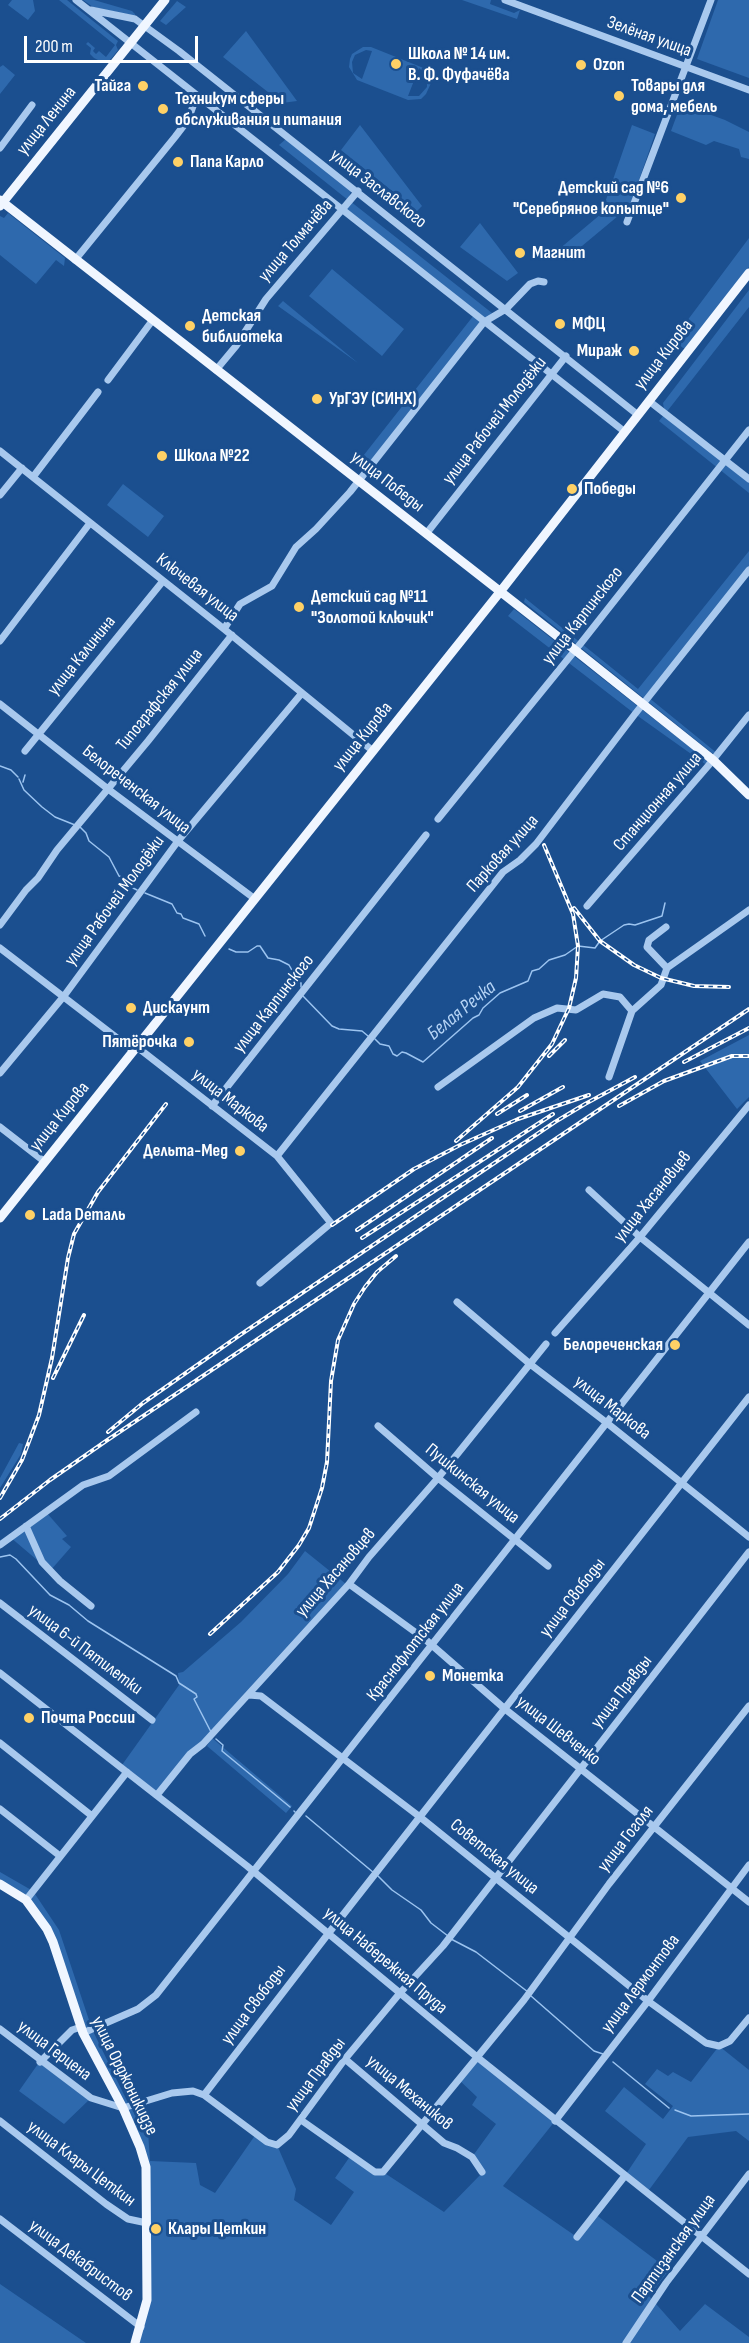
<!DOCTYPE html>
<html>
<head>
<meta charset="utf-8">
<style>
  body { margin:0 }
  #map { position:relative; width:749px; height:2343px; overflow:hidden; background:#1b4f8f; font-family:"Sofia Sans Condensed",sans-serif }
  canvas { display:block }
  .scale { position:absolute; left:24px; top:36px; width:174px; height:27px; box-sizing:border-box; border:3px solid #fff; border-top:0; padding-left:8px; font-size:18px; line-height:21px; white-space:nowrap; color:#fff; -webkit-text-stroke:4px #1b4f8f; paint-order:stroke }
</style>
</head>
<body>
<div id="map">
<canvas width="749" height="2343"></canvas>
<div class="scale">200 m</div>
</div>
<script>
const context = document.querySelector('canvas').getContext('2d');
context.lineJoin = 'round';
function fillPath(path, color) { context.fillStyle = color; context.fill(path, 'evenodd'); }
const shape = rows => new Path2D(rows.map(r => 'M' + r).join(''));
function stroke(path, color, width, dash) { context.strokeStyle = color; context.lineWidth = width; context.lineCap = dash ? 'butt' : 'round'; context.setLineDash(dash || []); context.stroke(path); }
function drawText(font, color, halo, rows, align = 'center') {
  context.font = font + ' "Sofia Sans Condensed",sans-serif'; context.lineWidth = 6; context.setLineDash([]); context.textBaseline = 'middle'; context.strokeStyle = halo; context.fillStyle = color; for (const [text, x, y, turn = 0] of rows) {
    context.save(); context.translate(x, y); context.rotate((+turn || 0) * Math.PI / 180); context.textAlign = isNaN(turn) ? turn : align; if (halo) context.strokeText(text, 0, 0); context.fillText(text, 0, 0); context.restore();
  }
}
fillPath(shape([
  [12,0,33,0,35,11,28,20,8,5],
  [59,0,67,0,118,41,116,45,118,50,110,60,102,62,94,58,90,54,91,48,86,44,88,42,95,48,93,51,96,54,99,51,106,57,115,45],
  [83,0,94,0,132,11,135,14,135,16,93,7],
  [462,0,491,0,490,4,514,13,520,10,517,19],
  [718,0,749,0,749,78,697,59],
  [177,1,186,7,166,25,160,21],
  [246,31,297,101,282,103,223,57],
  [363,47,371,47,426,69,431,83,426,94,421,99,408,100,357,80,349,67,350,59,352,54],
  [366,50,372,51,362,79,353,73,352,62,355,55],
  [419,68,427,75,427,87,419,96,408,96],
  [3,65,15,75,0,94,0,67],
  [681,104,725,120,749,132,749,159,741,157,739,149,714,141,706,145,671,131],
  [360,125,422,206,417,211,341,150],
  [632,125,655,134,630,206,570,256,559,261,558,250,601,214],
  [286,139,351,191,348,200,279,145],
  [350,201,492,313,365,472,356,465,474,315,342,211],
  [8,213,65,258,64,266,56,260,36,284,0,255,0,216,4,218],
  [480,223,518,273,507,281,460,247],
  [749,238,749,267,687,349,674,345,685,331,681,329],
  [332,269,404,329,382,356,309,296],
  [749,290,749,307,665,414,663,403],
  [283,301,358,363,278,306],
  [663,416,749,481,749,493,659,421],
  [123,484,164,516,148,537,107,505],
  [749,551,749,570,648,697,718,754,712,753,524,602,525,598,638,689],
  [514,609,710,763,708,766,635,714,508,616],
  [749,1035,749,1097,737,1109,700,1061],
  [19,1443,23,1444,21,1454,0,1488,0,1478],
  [46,1512,67,1536,62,1539,71,1547,50,1571,10,1537],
  [305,1551,346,1584,158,1793,122,1765,179,1685,178,1673,183,1672,241,1622,288,1574],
  [212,1738,292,1806,286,1813,207,1746],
  [0,1872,33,1891,59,1930,92,2029,129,2105,146,2101,150,2161,196,2163,200,2185,215,2193,256,2134,277,2145,296,2189,294,2200,331,2225,354,2192,335,2178,351,2155,375,2172,383,2172,444,2212,483,2172,472,2157,496,2124,472,2105,477,2097,457,2078,477,2057,555,2121,503,2186,577,2237,595,2214,669,2270,649,2296,680,2331,705,2304,749,2337,749,2343,135,2343,147,2300,146,2167,83,2032,53,1943,26,1900,0,1884],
  [719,2046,749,2070,749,2141,736,2131,688,2137,646,2194,624,2177,646,2144,605,2111,624,2087,663,2119,673,2106,645,2084,657,2069,668,2076,673,2072,691,2082],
  [40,2061,91,2098,64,2124,19,2091],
  [0,2284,86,2343,0,2343]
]), '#2e69ad');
stroke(shape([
  [0,766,11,770,18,777],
  [19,779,24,790,42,807,55,817,75,825],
  [23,782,25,775],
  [79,826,86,833,89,841,109,857,119,876,127,879,133,888,137,890],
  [145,893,172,904,177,913,181,914,183,918,199,924,205,936],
  [229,949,236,952,248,952,257,946,260,946,268,958,279,960,289,965,293,972,292,978,301,983,301,987],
  [302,995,332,1026,339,1029,362,1031,368,1036],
  [375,1039,380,1044,389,1046,393,1054,397,1056,402,1052,406,1053,423,1062,473,1018,479,1015,483,1008,500,993,528,981,532,971,539,969,549,960,565,955,578,946,595,948,600,941,624,925,629,924,635,925,662,916,665,903],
  [0,1557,10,1555,16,1559,50,1595,69,1605,88,1621,176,1676,179,1683,196,1694,197,1697,194,1699,211,1732],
  [216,1739,223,1745,222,1751,290,1807],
  [294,1811,295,1812],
  [306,1816,374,1873],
  [378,1876,392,1890,421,1910,431,1923,448,1936],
  [451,1939,476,1952,528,1992],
  [531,1996,594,2051,603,2054],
  [613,2062,669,2108],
  [675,2110,691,2116,749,2114]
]), '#9cc4f0', 1.5);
stroke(shape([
  [76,0,625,432],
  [505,0,749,90],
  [91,10,135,19,179,51,638,415],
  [0,148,32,105],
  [627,222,711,0],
  [75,260,175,137,188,120,197,95],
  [216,370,236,346,266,299,358,191],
  [108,380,152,321],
  [649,401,749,479],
  [0,451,224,629,373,751],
  [33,477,98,392],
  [0,495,22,468],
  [426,534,566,356],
  [224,629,240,604,272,586,296,547,316,529,350,492,484,322,506,309,530,284,538,281,544,282],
  [0,641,90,523],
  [0,704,108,789,255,899],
  [25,751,163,581],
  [438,819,581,643,749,430],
  [587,906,708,766,749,715],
  [0,925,26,890,38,878,57,850,148,741,232,635],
  [0,948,134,1051],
  [667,968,749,910],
  [137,1047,277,1156,331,1223,260,1283],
  [0,1073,64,996,178,841,302,693],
  [609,1077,632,1011,661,985,667,968,647,947,649,940,666,927],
  [438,1087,534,1018,557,1008,576,1010,603,994,620,997,632,1011],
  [212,1106,426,835],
  [0,1127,45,1162],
  [277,1156,503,872,520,860,536,844,635,714,749,570],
  [589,1190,640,1237,749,1325],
  [457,1302,530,1364,607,1423,749,1537],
  [555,1333,640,1237,749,1105],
  [378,1426,438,1478,548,1566],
  [26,1526,42,1562,60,1581,91,1606],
  [0,1545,83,1485,109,1476,196,1412],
  [349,1584,426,1640,505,1709,749,1902],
  [0,1603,152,1720],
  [0,1673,247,1866,477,2057,749,2274],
  [249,1695,261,1696,420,1817,648,2001,706,2043,719,2046,730,2041,749,2018],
  [0,1743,92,1816],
  [157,1795,190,1754,203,1744,349,1584,369,1557,438,1478,546,1344],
  [0,1809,60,1856],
  [26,1900,127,1772],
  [0,2029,91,2098,123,2108,172,2093,193,2091,204,2095,267,2142,277,2145,289,2135,345,2059,400,1993,443,1946,749,1552],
  [83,2033,138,2009,156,1995,749,1242],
  [345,2059,444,2143,457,2148,472,2157,482,2172],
  [40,2062,72,2030,81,2027],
  [204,2095,328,1934,749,1397],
  [301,2120,375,2172,383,2172,524,2000,609,1884,749,1706],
  [0,2121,106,2204,128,2219,147,2223],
  [555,2121,648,2001,749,1865],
  [0,2219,141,2327],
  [577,2237,624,2177],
  [626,2343,666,2283,749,2174]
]), '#a9c9ee', 7);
stroke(shape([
  [0,200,575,650,713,760,749,795],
  [0,206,165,0],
  [0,1218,500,592,749,273],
  [0,1884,26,1900,47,1929,53,1942,83,2033,123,2108,140,2147,146,2167,147,2300,135,2343]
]), '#f0f6ff', 9);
const rail = shape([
  [574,908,600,941,634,965,661,978,694,986,729,987],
  [549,1056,565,1040],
  [684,1062,749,1028],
  [619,1106,664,1081,732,1056,749,1056],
  [520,1111,563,1087],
  [497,1114,527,1095],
  [456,1141,518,1087,552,1044,569,1008,576,978,578,946,573,914,544,845],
  [332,1225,414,1169,460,1145,518,1119,589,1095],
  [357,1230,492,1138],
  [362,1238,553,1114],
  [53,1378,84,1315],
  [108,1432,143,1403,240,1335,555,1122,585,1104,635,1077],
  [0,1498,22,1460,39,1415,52,1358,68,1258,74,1234,98,1192,166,1104],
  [0,1519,50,1480,106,1441,749,1009],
  [210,1634,278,1572,299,1545,309,1528,322,1488,327,1462,331,1381,338,1340,354,1304,365,1287,377,1272,396,1256]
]);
stroke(rail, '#fff', 4);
stroke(rail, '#1b4f8f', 1.5, [4.5]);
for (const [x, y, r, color] of [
  [396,64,6,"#ffd166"],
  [581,65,6,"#ffd166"],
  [143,86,6,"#ffd166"],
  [619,96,6,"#ffd166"],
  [163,109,6,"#ffd166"],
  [178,162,6,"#ffd166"],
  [681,198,6,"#ffd166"],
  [520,253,6,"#ffd166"],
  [560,324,6,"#ffd166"],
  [190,326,6,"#ffd166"],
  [634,351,6,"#ffd166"],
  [317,399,6,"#ffd166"],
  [162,456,6,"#ffd166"],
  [572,489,6,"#ffd166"],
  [299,607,6,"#ffd166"],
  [131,1008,6,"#ffd166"],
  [189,1042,6,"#ffd166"],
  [240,1151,6,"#ffd166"],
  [30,1215,6,"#ffd166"],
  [675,1345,6,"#ffd166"],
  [430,1676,6,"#ffd166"],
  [29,1718,6,"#ffd166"],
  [156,2229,6,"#ffd166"]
]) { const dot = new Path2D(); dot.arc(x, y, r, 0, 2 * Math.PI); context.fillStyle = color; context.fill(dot); stroke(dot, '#1b4f8f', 2); }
drawText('18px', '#fff', '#1b4f8f', [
  ["Зелёная улица",649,37,20],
  ["улица Ленина",47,121,-51],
  ["улица Заславского",378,189,38],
  ["улица Толмачёва",296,241,-49],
  ["улица Кирова",664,355,-52],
  ["улица Рабочей Молодёжи",495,421,-52],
  ["улица Победы",387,482,38],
  ["Ключевая улица",197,588,38],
  ["улица Карпинского",583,616,-52],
  ["улица Калинина",82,656,-51],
  ["Типографская улица",160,700,-51],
  ["улица Кирова",363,737,-51],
  ["Белореченская улица",136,790,38],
  ["Станционная улица",658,802,-49],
  ["Парковая улица",503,854,-48],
  ["улица Рабочей Молодёжи",115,901,-54],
  ["улица Карпинского",274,1004,-52],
  ["улица Маркова",230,1101,38],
  ["улица Кирова",60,1117,-51],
  ["улица Хасановцев",653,1197,-51],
  ["улица Маркова",612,1408,38],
  ["Пушкинская улица",472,1484,39],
  ["улица Хасановцев",336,1573,-49],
  ["улица Свободы",573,1598,-52],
  ["Краснофлотская улица",416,1642,-52],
  ["улица 6-й Пятилетки",85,1650,37],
  ["улица Правды",622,1692,-52],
  ["улица Шевченко",558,1731,38],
  ["улица Гоголя",626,1839,-52],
  ["Советская улица",494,1857,39],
  ["улица Набережная Пруда",385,1961,40],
  ["улица Лермонтова",641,1984,-53],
  ["улица Свободы",254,2005,-53],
  ["улица Герцена",54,2051,37],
  ["улица Правды",316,2075,-53],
  ["улица Орджоникидзе",124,2076,64],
  ["улица Механиков",409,2093,40],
  ["улица Клары Цеткин",81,2164,37],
  ["Партизанская улица",674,2249,-54],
  ["улица Декабристов",80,2261,37]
]);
drawText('bold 18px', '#fff', '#1b4f8f', [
  ["Школа № 14 им.",408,54],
  ["В. Ф. Фуфачёва",408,75],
  ["Ozon",593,65],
  ["Тайга",131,86,"right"],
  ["Товары для",631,86],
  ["дома, мебель",631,107],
  ["Техникум сферы",175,99],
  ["обслуживания и питания",175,120],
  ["Папа Карло",190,162],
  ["Детский сад №6",669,188,"right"],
  ["\"Серебряное копытце\"",669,209,"right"],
  ["Магнит",532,253],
  ["Детская",202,316],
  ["библиотека",202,337],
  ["МФЦ",572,324],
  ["Мираж",622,351,"right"],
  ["УрГЭУ (СИНХ)",329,399],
  ["Школа №22",174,456],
  ["Победы",584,489],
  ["Детский сад №11",311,597],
  ["\"Золотой ключик\"",311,618],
  ["Дискаунт",143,1008],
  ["Пятёрочка",177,1042,"right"],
  ["Дельта-Мед",228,1151,"right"],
  ["Lada Dеталь",42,1215],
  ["Белореченская",663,1345,"right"],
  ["Монетка",442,1676],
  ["Почта России",41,1718],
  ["Клары Цеткин",168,2229]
], 'left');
drawText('italic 20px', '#b5d3f5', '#1b4f8f', [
  ["Белая Речка",462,1011,-39]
]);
</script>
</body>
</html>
